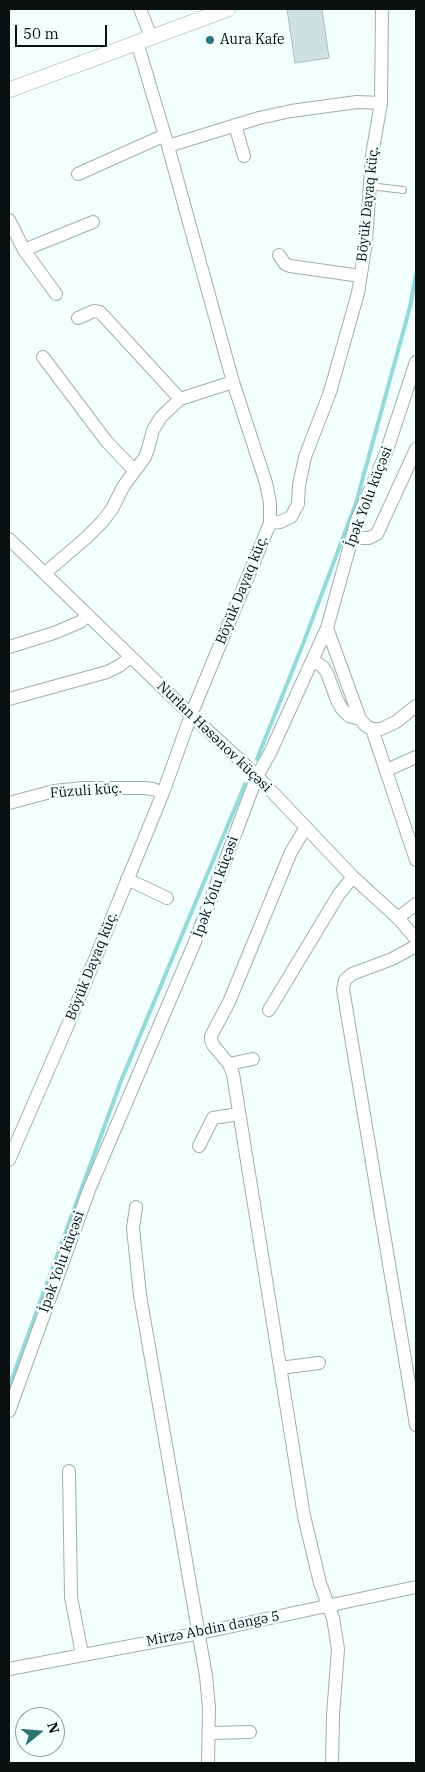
<!DOCTYPE html>
<html>
<head>
<meta charset="utf-8">
<style>
  body { margin:0 }
  #map { position:relative; width:425px; height:1772px; overflow:hidden; background:#f2fffe; font-family:"IBM Plex Serif",serif }
  canvas { display:block }
  .frame { position:absolute; inset:0; border:10px solid #0a0f0f; pointer-events:none }
  .north { position:absolute; left:15px; top:1707px; width:50px; height:50px; box-sizing:border-box; background:#f2fffe; border:1px solid #959f9e; border-radius:50%; rotate:73deg; font-size:14px; font-weight:700; line-height:20px; text-align:center; color:#0a0f0f }
  .north::after { content:''; display:block; margin:auto; width:18px; height:22px; background:#2c7676; clip-path:polygon(50% 0,100% 100%,50% 72%,0 100%) }
  .scale { position:absolute; left:15px; top:25px; width:92px; height:22px; box-sizing:border-box; border:2px solid #0a0f0f; border-top:0; padding-left:6px; font-size:15px; line-height:18px; white-space:nowrap; color:#0a0f0f; -webkit-text-stroke:4px #f2fffe; paint-order:stroke }
</style>
</head>
<body>
<div id="map">
<canvas width="425" height="1772"></canvas>
<div class="frame"></div>
<div class="north">N</div>
<div class="scale">50 m</div>
</div>
<script>
const context = document.querySelector('canvas').getContext('2d');
context.lineJoin = 'round';
const shape = rows => new Path2D(rows.map(r => 'M' + r).join(''));
function stroke(path, color, width, dash) { context.strokeStyle = color; context.lineWidth = width; context.lineCap = dash ? 'butt' : 'round'; context.setLineDash(dash || []); context.stroke(path); }
function fillPath(path, color) { context.fillStyle = color; context.fill(path, 'evenodd'); }
function drawText(font, color, halo, rows, align = 'center') {
  context.font = font + ' "IBM Plex Serif",serif'; context.lineWidth = 5; context.setLineDash([]); context.textBaseline = 'middle'; context.strokeStyle = halo; context.fillStyle = color; for (const [text, x, y, turn = 0] of rows) {
    context.save(); context.translate(x, y); context.rotate((+turn || 0) * Math.PI / 180); context.textAlign = isNaN(turn) ? turn : align; if (halo) context.strokeText(text, 0, 0); context.fillText(text, 0, 0); context.restore();
  }
}
stroke(shape([
  [257,759,303,644,356,503,410,307,416,274],
  [9,1387,121,1081,245,784]
]), '#93dad9', 4);
const building = shape([
  [287,9,322,9,329,58,295,63,287,9]
]);
fillPath(building, '#d0e0df');
stroke(building, '#acbcbb', 1);
const service = shape([
  [370,186,403,190]
]);
const minor = shape([
  [140,9,151,37],
  [235,125,244,156],
  [168,146,259,118,291,111,357,102,381,103],
  [78,174,165,135],
  [9,220,24,250,56,294],
  [24,250,93,222],
  [279,255,285,264,290,266,361,276],
  [78,318,94,311,100,312,180,399],
  [43,357,107,442,134,470],
  [270,523,280,522,291,517,298,504,299,485,305,457,330,392,358,293,366,242,372,155,381,103,382,9],
  [352,538,369,538,377,534,416,449],
  [9,539,191,715,257,776,353,877,398,918,416,939],
  [45,573,86,538,102,522,112,509,123,487,145,457,148,449,153,430,161,417,180,399,233,382],
  [327,628,360,719,366,726,372,729,416,860],
  [9,647,54,633,80,622,88,615],
  [313,660,323,667,327,673,337,700,342,709,349,716,360,719],
  [9,699,107,672,119,666,131,657],
  [372,729,381,729,396,722,416,706],
  [387,770,416,757],
  [9,803,54,791,83,788,144,788,153,789,163,793],
  [306,827,291,852,229,1002,211,1036,211,1040,213,1045,229,1064,233,1074,304,1516,320,1583,333,1618,338,1649,333,1715,332,1763],
  [127,879,167,898],
  [398,918,416,904],
  [416,946,392,959,352,974,345,980,343,989,416,1425],
  [269,1010,339,894,353,877],
  [229,1064,253,1059],
  [199,1146,213,1118,239,1114],
  [9,1160,70,1020,163,793,191,715,270,523,270,503,266,483,233,382,168,146,137,42],
  [136,1207,133,1228,140,1295,206,1676,209,1708,208,1763],
  [280,1368,319,1363],
  [9,1411,89,1190,194,944,257,776,270,753,327,628,357,520,386,453,416,362],
  [69,1471,71,1597,82,1654],
  [9,1669,200,1633,416,1587],
  [209,1733,250,1732]
]);
const tertiary = shape([
  [9,90,228,9]
]);
stroke(service, '#9fafae', 8);
stroke(minor, '#9fafae', 14);
stroke(tertiary, '#9fafae', 16);
stroke(service, '#fff', 6);
stroke(minor, '#fff', 12);
stroke(tertiary, '#fff', 15);
for (const [x, y, r, color] of [
  [210,40,5,"#2c7676"]
]) { const dot = new Path2D(); dot.arc(x, y, r, 0, 2 * Math.PI); context.fillStyle = color; context.fill(dot); stroke(dot, '#f2fffe', 2); }
drawText('14px', '#0a0f0f', '#f2fffe', [
  ["Aura Kafe",220,40]
], 'left');
drawText('14px', '#0a0f0f', '#f2fffe', [
  ["Böyük Dayaq küç.",368,204,-84],
  ["İpək Yolu küçəsi",369,497,-69],
  ["Böyük Dayaq küç.",242,590,-68],
  ["Nurlan Həsənov küçəsi",214,737,44],
  ["Füzuli küç.",86,791,-4],
  ["İpək Yolu küçəsi",216,887,-70],
  ["Böyük Dayaq küç.",92,966,-68],
  ["İpək Yolu küçəsi",62,1262,-70],
  ["Mirzə Abdin dəngə 5",213,1629,-11]
]);
</script>
</body>
</html>
